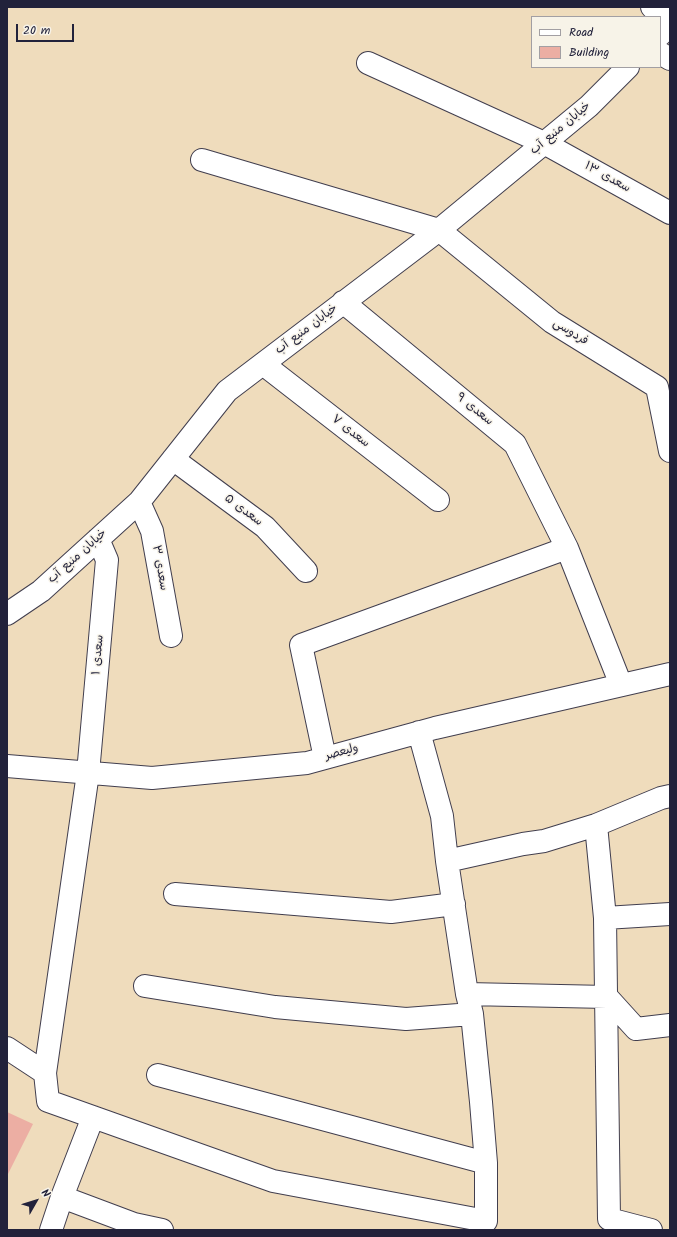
<!DOCTYPE html>
<html>
<head>
<meta charset="utf-8">
<style>
  body { margin:0 }
  #map { position:relative; width:677px; height:1237px; overflow:hidden; background:#efdcbc; font-family:Kalam,sans-serif }
  canvas { display:block }
  .frame { position:absolute; inset:0; border:8px solid #22223b; pointer-events:none }
  .legend { position:absolute; left:531px; top:16px; width:130px; height:52px; box-sizing:border-box; background:#f7f3e8; border:1px solid #a29fa3; margin:0; padding:5px 7px; list-style:none; font-size:12px; color:#22223b }
  .legend li { display:flex; align-items:center; gap:8px; height:20px }
  .legend b { width:20px; border:1px solid #a29fa3 }
  .north { position:absolute; left:16px; top:1181px; width:40px; height:40px; -webkit-text-stroke:3px #f7f3e8; paint-order:stroke; rotate:51deg; font-size:11px; font-weight:700; line-height:16px; text-align:center; color:#22223b }
  .north::after { content:''; display:block; margin:auto; width:14px; height:18px; background:#22223b; clip-path:polygon(50% 0,100% 100%,50% 72%,0 100%) }
  .scale { position:absolute; left:16px; top:24px; width:58px; height:18px; box-sizing:border-box; border:2px solid #22223b; border-top:0; padding-left:5px; font-size:12px; line-height:14px; white-space:nowrap; color:#22223b; -webkit-text-stroke:3px #f7f3e8; paint-order:stroke }
</style>
</head>
<body>
<div id="map">
<canvas width="677" height="1237"></canvas>
<div class="frame"></div>
<ul class="legend">
<li><b style="height:5px;background:#fff"></b>Road</li>
<li><b style="height:11px;background:#ecaea3"></b>Building</li>
</ul>
<div class="north">N</div>
<div class="scale">20 m</div>
</div>
<script>
const context = document.querySelector('canvas').getContext('2d');
context.lineJoin = 'round';
function fillPath(path, color) { context.fillStyle = color; context.fill(path, 'evenodd'); }
const shape = rows => new Path2D(rows.map(r => 'M' + r).join(''));
function stroke(path, color, width, dash) { context.strokeStyle = color; context.lineWidth = width; context.lineCap = dash ? 'butt' : 'round'; context.setLineDash(dash || []); context.stroke(path); }
function drawText(font, color, halo, rows, align = 'center') {
  context.font = font + ' Kalam,"Playpen Sans Arabic",sans-serif'; context.lineWidth = 3; context.setLineDash([]); context.textBaseline = 'middle'; context.strokeStyle = halo; context.fillStyle = color; for (const [text, x, y, turn = 0] of rows) {
    context.save(); context.translate(x, y); context.rotate((+turn || 0) * Math.PI / 180); context.textAlign = isNaN(turn) ? turn : align; if (halo) context.strokeText(text, 0, 0); context.fillText(text, 0, 0); context.restore();
  }
}
fillPath(shape([
  [7,1112,33,1124,7,1176]
]), '#ecaea3');
const minor = shape([
  [652,7,670,13],
  [660,35,670,25],
  [660,53,670,59],
  [368,63,544,143,670,213],
  [202,160,439,230,552,322,657,387,670,451],
  [343,302,515,444,567,548],
  [263,364,438,500],
  [173,459,265,527,306,571],
  [139,502,152,531,171,636],
  [7,614,41,591,139,502,227,391,439,230,589,106,628,67],
  [419,732,442,816,447,861,467,994,472,1014,481,1102,486,1163],
  [325,758,301,645,567,548,621,685],
  [7,766,152,778,307,763,435,728,670,674],
  [596,825,605,918,609,1219,651,1230],
  [447,861,523,844,544,841,596,825,661,798,670,796],
  [175,894,391,912,454,904],
  [605,918,670,914],
  [145,986,275,1007,406,1019,472,1014],
  [467,994,607,997,636,1029,670,1025],
  [7,1048,45,1073,48,1101,273,1181,486,1221,486,1163,158,1075],
  [45,1073,88,773,107,560,98,539],
  [62,1197,134,1224,133,1230],
  [134,1224,162,1230],
  [51,1230,62,1197,93,1117]
]);
stroke(minor, '#413e4e', 24);
stroke(minor, '#fff', 22);
drawText('12px', '#22223b', '#f7f3e8', [
  ["خیابان منبع آب",561,129,-40],
  ["سعدی ۱۳",607,178,29],
  ["خیابان منبع آب",307,330,-37],
  ["فردوسی",570,333,32],
  ["سعدی ۹",474,410,39],
  ["سعدی ۷",350,432,38],
  ["سعدی ۵",243,511,37],
  ["خیابان منبع آب",78,557,-42],
  ["سعدی ۳",159,568,80],
  ["سعدی ۱",99,655,-85],
  ["ولیعصر",342,753,-15]
]);
</script>
</body>
</html>
